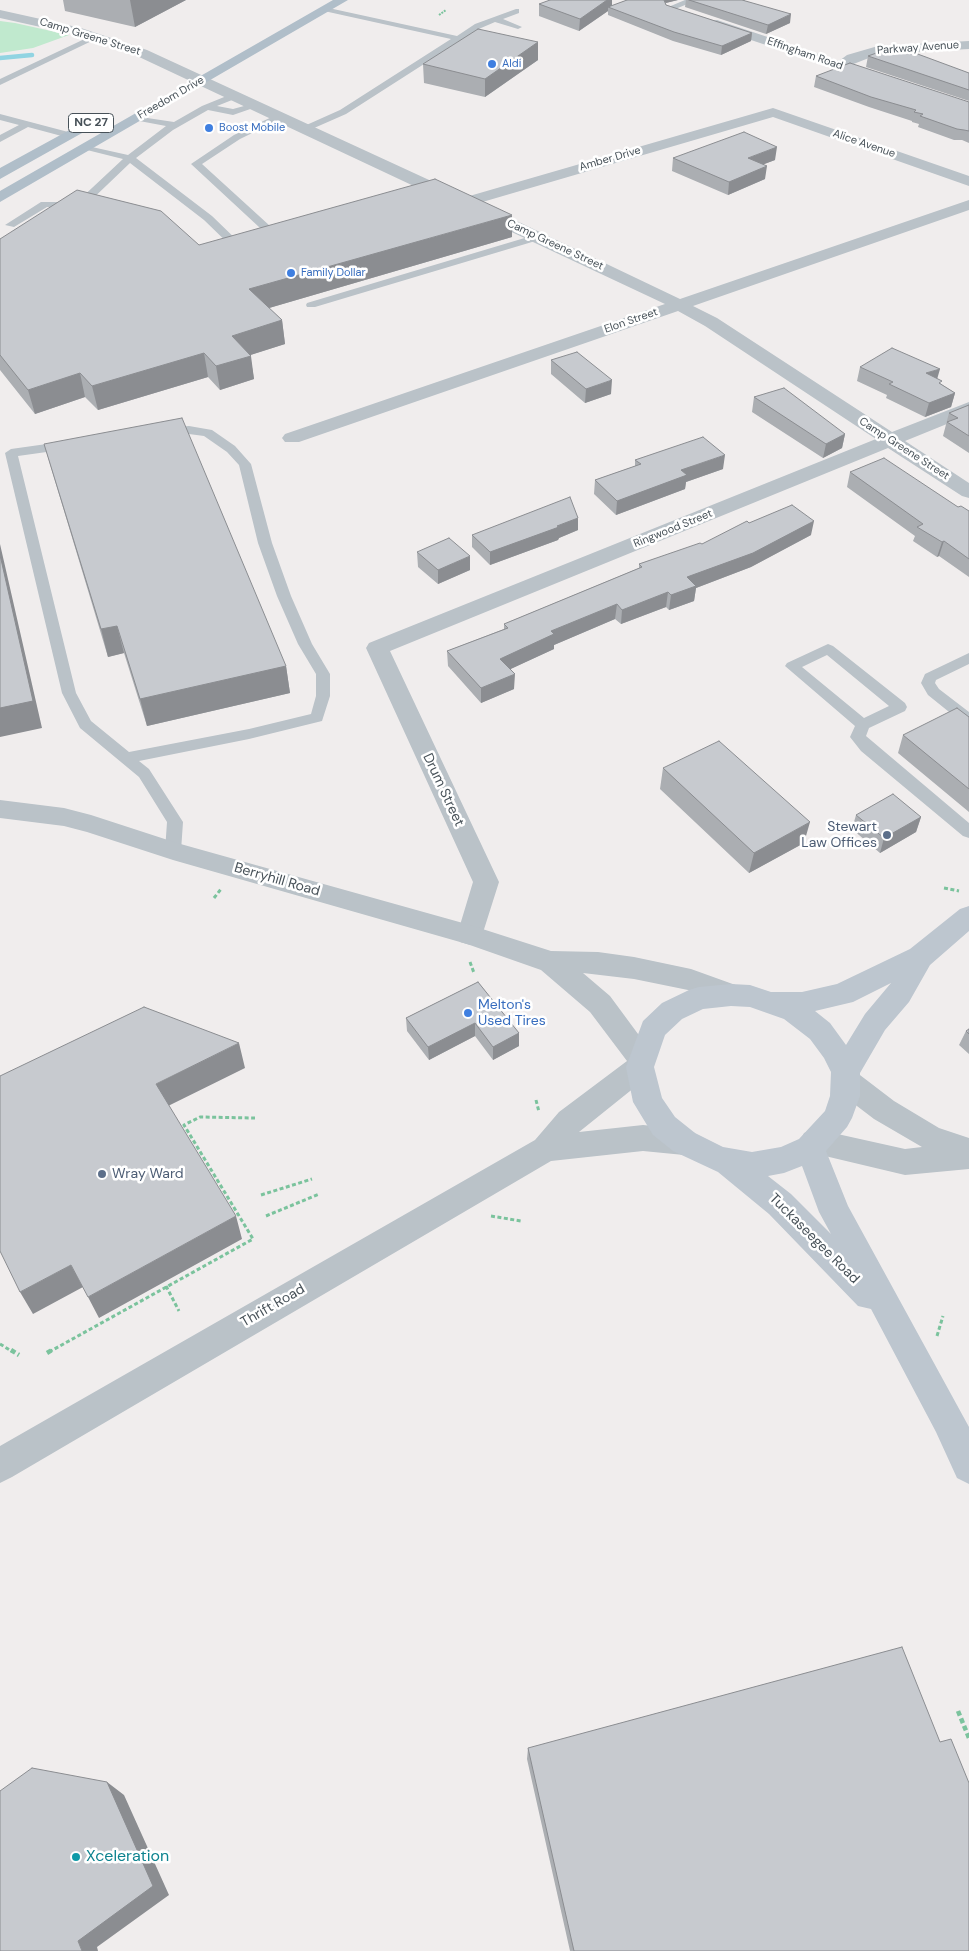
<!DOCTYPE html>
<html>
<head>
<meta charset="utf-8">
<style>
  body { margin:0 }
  canvas { display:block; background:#f0eded }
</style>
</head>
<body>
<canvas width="969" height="1951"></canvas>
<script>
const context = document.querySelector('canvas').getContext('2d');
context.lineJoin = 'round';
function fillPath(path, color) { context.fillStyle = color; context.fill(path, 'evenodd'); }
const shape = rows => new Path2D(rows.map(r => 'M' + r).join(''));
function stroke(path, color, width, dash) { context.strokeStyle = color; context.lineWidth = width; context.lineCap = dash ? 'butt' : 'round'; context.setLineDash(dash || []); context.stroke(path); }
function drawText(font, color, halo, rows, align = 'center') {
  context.font = font + ' "DM Sans",sans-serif'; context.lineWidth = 5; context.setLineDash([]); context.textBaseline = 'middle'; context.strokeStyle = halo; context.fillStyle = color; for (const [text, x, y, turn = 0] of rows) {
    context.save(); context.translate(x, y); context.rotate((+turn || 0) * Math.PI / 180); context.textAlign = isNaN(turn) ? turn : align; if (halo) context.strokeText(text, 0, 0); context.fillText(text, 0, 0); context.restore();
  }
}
fillPath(shape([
  [0,21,15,23,69,35,33,48,0,53]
]), '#c0e9ce');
stroke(shape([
  [0,58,32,55]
]), '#91d4e2', 4.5);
stroke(shape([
  [439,15,446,10]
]), '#7bc39d', 2, [2, 1]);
stroke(shape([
  [944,888,959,891],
  [214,898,221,889],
  [470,962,474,973],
  [536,1100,539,1112],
  [261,1195,312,1179],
  [266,1216,319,1194],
  [491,1216,521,1221],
  [166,1286,179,1311],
  [937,1336,943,1316],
  [0,1344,13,1352],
  [49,1352,253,1239,184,1125,200,1117,255,1118]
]), '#7bc39d', 3, [4, 2.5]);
stroke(shape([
  [11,1350,19,1355],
  [47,1353,52,1350],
  [958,1711,969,1738]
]), '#7bc39d', 4.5, [5, 3]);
fillPath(shape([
  [685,0,697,0,673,10,666,8,685,0],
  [324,7,457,36,475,24,516,9,519,9,519,13,503,19,522,27,518,29,495,22,481,28,465,38,469,40,468,42,460,41,346,114,305,132,300,129,302,127,340,110,451,39,324,11,324,7],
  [93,35,100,37,0,85,0,79,93,35],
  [234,93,237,94,237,98,217,106,233,109,255,103,259,106,233,115,208,110,173,130,136,158,212,216,242,245,249,245,249,249,236,251,204,220,130,163,84,207,47,207,14,227,5,225,41,202,77,202,123,159,83,149,83,145,128,155,166,126,134,120,134,116,174,122,202,106,234,93],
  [0,114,72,133,74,135,69,138,28,127,0,142,0,135,19,125,0,120,0,114],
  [278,114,281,115,281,119,240,139,202,164,281,236,281,240,277,241,273,240,191,164,234,135,278,114],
  [538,234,542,235,542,239,315,307,307,307,306,305,307,303,538,234],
  [189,426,212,430,235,446,251,464,272,543,291,596,312,644,330,674,330,696,322,721,249,739,139,761,149,769,183,822,181,851,179,855,173,857,167,855,165,851,167,822,139,777,80,728,62,693,5,453,11,449,68,441,74,445,68,449,18,456,76,693,91,721,129,752,249,729,311,714,316,696,316,674,298,644,277,596,258,543,239,465,227,452,204,436,189,434,163,436,157,432,163,428,189,426],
  [828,644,833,646,905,703,907,707,905,711,869,728,866,736,969,823,969,838,963,836,861,751,850,737,855,726,785,666,787,663,828,644],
  [827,655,889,706,864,718,802,667,827,655],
  [969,653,969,664,936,680,935,683,939,689,969,712,969,725,964,724,928,695,921,683,925,674,969,653]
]), '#bac2c8');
fillPath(shape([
  [0,10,81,28,147,50,466,197,773,108,969,176,969,186,773,117,479,203,680,299,969,200,969,210,693,306,717,318,892,432,969,402,969,415,905,441,969,483,969,498,962,496,888,448,390,651,499,882,480,942,470,945,460,942,457,935,473,882,366,648,369,643,876,439,705,326,678,311,299,442,285,442,282,438,285,434,665,304,137,56,72,34,0,18,0,10],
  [717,20,839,61,847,55,878,46,969,41,969,49,879,54,851,65,882,75,884,78,877,82,712,27,711,24,712,21,717,20],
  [846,1069,856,1072,894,1101,939,1128,969,1138,969,1169,905,1175,804,1151,800,1142,804,1133,815,1129,905,1149,922,1147,874,1119,836,1090,831,1081,836,1072,846,1069]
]), '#bac2c8');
fillPath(shape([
  [0,800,64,808,91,815,177,843,470,925,551,951,598,952,634,957,691,969,741,987,745,995,741,1003,731,1006,688,990,634,979,583,973,610,996,655,1057,652,1063,654,1067,650,1075,579,1132,643,1125,684,1129,695,1133,699,1142,695,1151,684,1155,643,1151,551,1161,12,1477,0,1483,0,1446,535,1140,559,1112,627,1061,590,1012,541,970,467,944,173,860,87,832,64,826,0,818,0,800]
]), '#bac2c8');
fillPath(shape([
  [969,906,969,931,930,965,909,1002,885,1030,860,1073,860,1096,852,1118,847,1127,826,1151,848,1206,969,1427,969,1484,957,1478,936,1432,871,1309,858,1306,769,1214,718,1172,673,1151,653,1135,633,1102,626,1067,643,1021,662,1003,689,990,699,987,731,984,750,985,771,992,802,992,837,984,910,949,960,909,969,906],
  [891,983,865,1014,846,1045,830,1023,815,1011,853,1002,891,983],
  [731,1006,750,1007,784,1019,810,1039,824,1058,831,1072,830,1096,825,1111,799,1139,781,1147,752,1152,723,1147,695,1133,675,1117,662,1098,654,1067,665,1035,682,1019,703,1009,731,1006],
  [802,1166,819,1212,831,1234,791,1194,768,1176,784,1173,802,1166]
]), '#bdc6cf');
fillPath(shape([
  [333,0,348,0,0,202,0,191,333,0],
  [86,121,91,122,93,125,91,128,0,179,0,168,86,121]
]), '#b0bec9');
fillPath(shape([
  [63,0,186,0,135,27,65,11],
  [612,0,612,6,627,0,678,0,665,3,666,5,752,33,751,41,721,55,673,41,608,15,608,11,579,31,539,16,539,4],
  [686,0,745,0,745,1,790,23,766,34,685,7],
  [538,42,538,60,485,97,424,83,423,64],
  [868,56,969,73,969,101,866,67],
  [816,76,969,102,969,143,962,140,954,140,918,127,919,124,912,122,912,121,869,107,814,87],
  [673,158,775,160,764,164,765,179,728,195,672,171],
  [512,237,269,308,282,320,285,344,250,355,254,379,220,390,208,377,98,410,85,397,35,414,0,370,0,239,199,245],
  [551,360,611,394,585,403,551,374],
  [860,367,937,379,941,384,955,393,951,407,925,417,886,398,887,395,857,381],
  [754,397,845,434,842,448,823,458,752,412],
  [969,405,969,453,943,436,949,413],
  [44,444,286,666,290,693,147,726,124,653,108,657,52,471],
  [635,460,723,469,686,482,685,489,616,515,594,494,595,480,635,466],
  [850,472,958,507,969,511,969,577,939,556,937,557,913,541,915,536,847,487],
  [578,518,578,530,559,538,558,540,490,565,472,547,472,535],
  [749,523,811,535,751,567,696,588,694,601,669,610,666,607,621,624,615,619,554,645,554,649,510,669,514,689,481,703,448,666,447,651,504,629,504,624,639,568,639,564,702,544],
  [417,552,470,570,438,584,418,567],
  [969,717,969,812,898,753,903,735],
  [663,768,804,843,749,873,660,789],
  [856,815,921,817,916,832,880,853,852,829],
  [478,982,519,1033,519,1046,493,1060,475,1036,429,1060,407,1031,406,1018],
  [969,1029,969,1054,959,1045,966,1031],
  [940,1742,969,1951,570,1951,527,1759,528,1748]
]), '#abaeb2');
fillPath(shape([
  [130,0,186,0,135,27],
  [607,0,612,0,612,8,608,7,608,11,579,31,580,19],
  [663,0,678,0,666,3],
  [791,14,790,23,766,34,768,25],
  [752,33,751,41,721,55,722,46],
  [538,42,538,60,485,97,485,79],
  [777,147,775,160,746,171,748,158],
  [767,166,765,179,728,195,729,182],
  [512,215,512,237,252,313,249,289],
  [282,320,285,344,235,360,232,336],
  [204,353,208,377,98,410,92,386],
  [251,356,254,379,220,390,216,366],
  [940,369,936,383,926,373],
  [80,373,85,397,35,414,28,390],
  [612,380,611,394,585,403,586,389],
  [955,393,951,407,925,417,929,403],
  [845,434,842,448,823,458,826,444],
  [725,455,723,469,686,482,685,489,616,515,617,501,681,470],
  [578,518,578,530,559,538,558,540,490,565,490,552],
  [814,521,811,535,751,567,696,588,694,601,669,610,671,595,687,577],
  [944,541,939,556,937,557,942,542],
  [0,544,42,728,0,737],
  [470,556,470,570,438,584,438,570],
  [668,592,666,607,621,624,622,610],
  [617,604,615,619,554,645,554,649,500,674,500,659,551,631],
  [117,626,124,653,108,657,101,629],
  [286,666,290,693,147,726,140,699],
  [515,674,514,689,481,703,481,688],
  [921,817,916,832,880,853,884,838],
  [810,822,804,843,749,873,754,853],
  [475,1023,475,1036,429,1060,428,1047],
  [519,1033,519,1046,493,1060,493,1047],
  [239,1043,245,1068,164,1108,156,1084],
  [236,1216,242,1239,99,1318,88,1297],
  [71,1265,83,1287,33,1314,20,1292],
  [107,1782,124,1795,169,1895,97,1947,98,1951,82,1951,78,1941]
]), '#8b8d91');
const building = shape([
  [550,0,607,0,580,19,539,4,550,0],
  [627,0,664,0,666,5,752,33,722,46,674,32,608,7,627,0],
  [689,0,742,0,791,14,768,25,689,0],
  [478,29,538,42,485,79,423,64,478,29],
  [896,46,969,73,969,90,868,56,896,46],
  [850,63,969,102,969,131,964,130,957,129,920,116,923,114,914,112,916,110,871,97,816,76,850,63],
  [744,132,777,147,748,158,767,166,729,182,673,158,744,132],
  [435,179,512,215,249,289,282,320,232,336,251,356,216,366,204,353,92,386,80,373,28,390,0,355,0,239,77,190,161,211,199,245,435,179],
  [892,348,940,369,926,373,942,381,939,383,955,393,929,403,889,384,893,382,860,367,892,348],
  [577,352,612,380,586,389,551,360,577,352],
  [784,388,845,434,826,444,754,397,784,388],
  [969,405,969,436,947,422,958,418,949,413,969,405],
  [182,418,286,666,140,699,117,626,101,629,44,444,182,418],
  [703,437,725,455,681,470,687,475,617,501,595,480,641,464,635,460,703,437],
  [884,458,958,507,961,506,969,511,969,559,944,541,942,542,917,527,923,524,850,472,884,458],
  [570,497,578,518,557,526,559,527,490,552,472,535,570,497],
  [792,505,814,521,753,553,687,577,696,586,671,595,668,592,622,610,617,604,551,631,554,634,500,659,515,674,481,688,447,651,508,628,504,624,642,567,639,564,700,543,702,544,747,521,749,523,792,505],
  [449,538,470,556,438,570,417,552,449,538],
  [0,555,33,701,0,708,0,555],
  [957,708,969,717,969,789,903,735,957,708],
  [719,741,810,822,754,853,663,768,719,741],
  [893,794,921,817,884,838,856,815,893,794],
  [478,982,519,1033,493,1047,475,1023,428,1047,406,1018,478,982],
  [144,1007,239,1043,156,1084,236,1216,88,1297,71,1265,20,1292,0,1251,0,1076,144,1007],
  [969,1029,969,1034,966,1031,969,1029],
  [902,1647,940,1742,951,1739,969,1783,969,1951,574,1951,528,1748,902,1647],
  [32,1768,107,1782,153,1886,78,1941,82,1951,0,1951,0,1791,32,1768]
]);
fillPath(building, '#c7cacf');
stroke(building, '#8b8d91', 1);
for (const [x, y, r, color] of [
  [492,64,5,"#3f7fe0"],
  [209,128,5,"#3f7fe0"],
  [291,273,5,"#3f7fe0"],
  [887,835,5,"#5c6f8a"],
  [468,1013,5,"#3f7fe0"],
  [102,1174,5,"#5c6f8a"],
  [76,1857,5,"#0f9aa8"]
]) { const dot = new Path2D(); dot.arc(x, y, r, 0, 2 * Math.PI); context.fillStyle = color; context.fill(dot); stroke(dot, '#fff', 2); }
drawText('11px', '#475158', '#fff', [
  ["Camp Greene Street",90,37,17],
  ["Parkway Avenue",918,48,-4],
  ["Effingham Road",805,54,19],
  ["Freedom Drive",171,98,-30],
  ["Alice Avenue",864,144,19],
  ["Amber Drive",610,159,-16],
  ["Camp Greene Street",555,245,25],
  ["Elon Street",631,321,-19],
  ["Camp Greene Street",904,449,33],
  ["Ringwood Street",673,529,-22]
]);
drawText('11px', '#366cbe', '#fff', [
  ["Aldi",502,64],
  ["Boost Mobile",219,128],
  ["Family Dollar",301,273]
], 'left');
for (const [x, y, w] of [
  [91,123,45]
]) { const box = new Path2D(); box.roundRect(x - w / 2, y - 9.5, w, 19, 4); context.fillStyle = '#fff'; context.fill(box); stroke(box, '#475158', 1); }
drawText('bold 12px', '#475158', null, [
  ["NC 27",91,123]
]);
drawText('14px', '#475158', '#fff', [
  ["Drum Street",443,790,65],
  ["Berryhill Road",277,880,16],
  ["Tuckaseegee Road",814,1239,45],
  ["Thrift Road",273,1306,-30]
]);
drawText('14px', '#4e5e75', '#fff', [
  ["Stewart",877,827],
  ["Law Offices",877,843],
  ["Wray Ward",112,1174,"left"]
], 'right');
drawText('14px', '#366cbe', '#fff', [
  ["Melton's",478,1005],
  ["Used Tires",478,1021]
], 'left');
drawText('16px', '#0d838f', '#fff', [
  ["Xceleration",86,1857]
], 'left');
</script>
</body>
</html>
